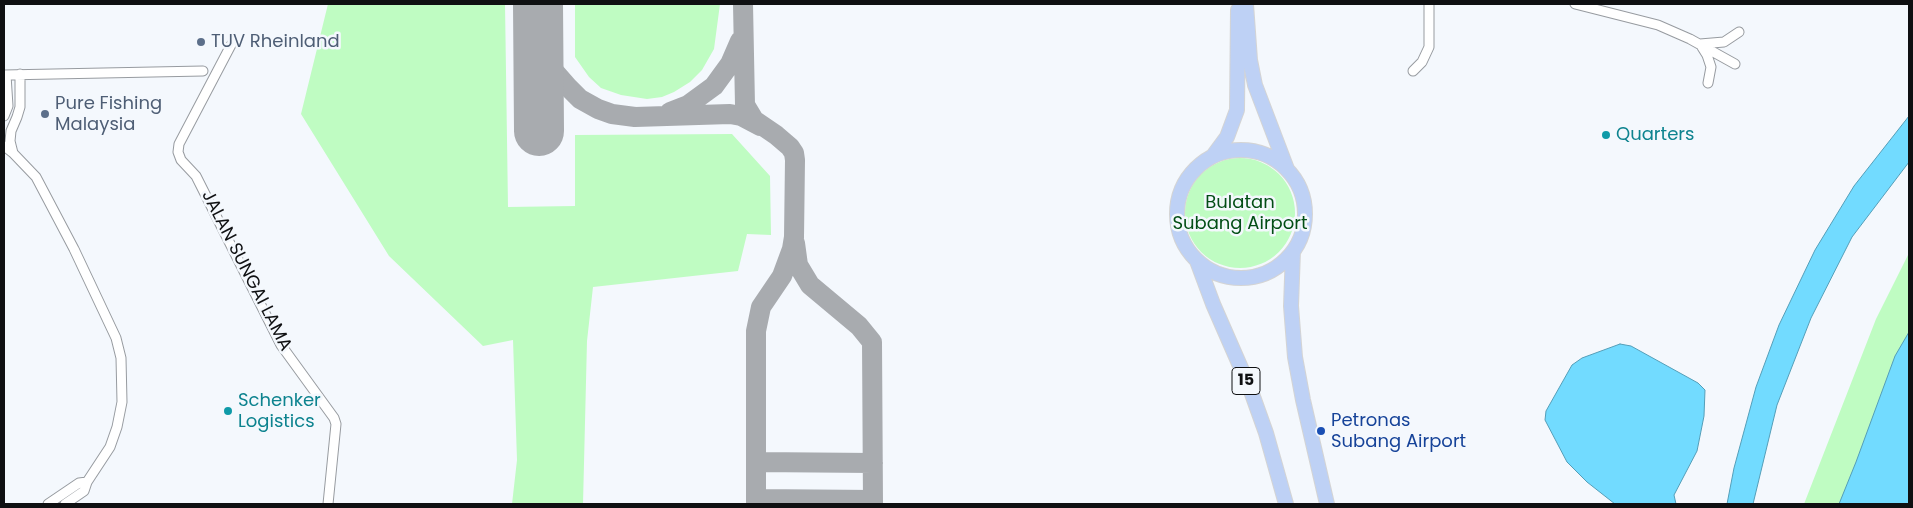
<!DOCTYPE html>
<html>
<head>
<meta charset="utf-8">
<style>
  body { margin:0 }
  #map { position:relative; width:1913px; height:508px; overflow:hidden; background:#f4f8fd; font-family:Poppins,sans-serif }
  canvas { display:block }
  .frame { position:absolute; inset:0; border:5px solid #0f1012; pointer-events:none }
</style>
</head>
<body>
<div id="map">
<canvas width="1913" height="508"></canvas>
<div class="frame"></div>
</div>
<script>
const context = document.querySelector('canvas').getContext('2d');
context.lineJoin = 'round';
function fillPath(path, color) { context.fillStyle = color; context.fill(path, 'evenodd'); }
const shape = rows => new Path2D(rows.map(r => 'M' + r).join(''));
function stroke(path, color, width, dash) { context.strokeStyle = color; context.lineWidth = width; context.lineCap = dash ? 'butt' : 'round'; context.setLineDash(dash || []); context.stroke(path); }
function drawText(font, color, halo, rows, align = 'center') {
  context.font = font + ' Poppins,sans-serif'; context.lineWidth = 5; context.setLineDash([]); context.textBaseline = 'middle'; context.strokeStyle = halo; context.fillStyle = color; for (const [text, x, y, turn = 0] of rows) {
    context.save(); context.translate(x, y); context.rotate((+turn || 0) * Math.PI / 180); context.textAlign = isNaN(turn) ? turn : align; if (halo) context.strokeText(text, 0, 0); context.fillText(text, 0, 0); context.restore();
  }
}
fillPath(shape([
  [328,4,505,4,508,207,575,206,575,135,732,134,770,176,771,235,747,234,738,271,593,287,587,341,583,504,512,504,517,460,513,340,483,346,389,256,301,114],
  [575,4,720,4,714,49,702,70,690,82,674,92,662,97,647,99,621,95,601,88,589,77,575,57],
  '1185 213a55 55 0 1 1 110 0a55 55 0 1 1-110 0Z',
  [1909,253,1909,504,1804,504,1876,319]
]), '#bffcc2');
const water = shape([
  [1909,116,1909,162,1852,237,1811,318,1777,405,1753,504,1727,504,1734,468,1756,387,1779,325,1815,250,1854,186,1909,116],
  [1909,332,1909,504,1839,504,1856,462,1895,356,1909,332],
  [1620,344,1631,346,1698,383,1705,390,1704,416,1697,451,1674,495,1676,504,1615,504,1587,482,1567,462,1545,420,1546,411,1572,365,1582,358,1620,344]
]);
fillPath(water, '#72dbff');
stroke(water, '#549eb8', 1);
stroke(shape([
  [743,4,745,105,754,120,776,135,790,147,794,153,795,160,794,237,792,249,782,276,761,307,756,331,756,504],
  [538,22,547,57,554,71,568,87,580,99,598,109,612,114,635,117,730,114,741,116,760,126],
  [670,112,688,105,714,86,730,64,740,41],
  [795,243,798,265,810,285,859,326,872,342,873,504],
  [756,462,873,463],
  [756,499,873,500]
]), '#a8abaf', 20);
stroke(shape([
  [538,4,539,131]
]), '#a8abaf', 50);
const street = shape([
  [1575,4,1658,25,1690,39,1735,64],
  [1700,44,1724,42,1739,32],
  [231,45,179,144,178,152,181,160,196,176,281,345,334,418,336,424,328,504],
  [1702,47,1707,55,1711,67,1708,83],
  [1413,71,1422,62,1429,47,1429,4],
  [4,75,203,71],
  [4,116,8,106,6,75],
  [4,146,13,153,36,177,74,249,116,338,121,358,122,402,117,427,110,447,87,482,84,491,65,504],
  [13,153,10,141,11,131,17,117,20,107,20,74],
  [48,504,79,483,87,482]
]);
const primary = shape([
  [1246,4,1250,60,1255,85,1287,169],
  '1177 214a64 64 0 1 1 128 0a64 64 0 1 1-128 0Z',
  [1213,156,1227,137,1237,110,1238,10],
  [1293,251,1291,306,1295,357,1303,400,1327,504],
  [1197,261,1213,304,1251,391,1266,433,1286,504]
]);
stroke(street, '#979ba0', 11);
stroke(primary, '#d4d4d4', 16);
stroke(street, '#fff', 9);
stroke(primary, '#bed1f5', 14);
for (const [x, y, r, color] of [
  [201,42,5,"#5c6f8a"],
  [45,114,5,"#5c6f8a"],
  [1606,135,5,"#0f9aa8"],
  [228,411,5,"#0f9aa8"],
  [1321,431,5,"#1a4fb4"]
]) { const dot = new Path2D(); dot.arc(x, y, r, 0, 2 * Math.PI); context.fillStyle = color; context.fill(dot); stroke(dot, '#f4f8fd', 2); }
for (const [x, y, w] of [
  [1246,381,28]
]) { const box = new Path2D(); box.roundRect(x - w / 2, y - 13.5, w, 27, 4); context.fillStyle = '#f4f8fd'; context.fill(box); stroke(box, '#0f1012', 1); }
drawText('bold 16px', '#0f1012', null, [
  ["15",1246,381]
]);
drawText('18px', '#4e5e75', '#f4f8fd', [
  ["TUV Rheinland",211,42],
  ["Pure Fishing",55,104],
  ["Malaysia",55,125]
], 'left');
drawText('18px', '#0d838f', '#f4f8fd', [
  ["Quarters",1616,135],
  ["Schenker",238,401],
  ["Logistics",238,422]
], 'left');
drawText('18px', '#024e15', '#f4f8fd', [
  ["Bulatan",1240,203],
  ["Subang Airport",1240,224]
]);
drawText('18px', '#0f1012', '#f4f8fd', [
  ["JALAN SUNGAI LAMA",246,271,63]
]);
drawText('18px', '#164399', '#f4f8fd', [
  ["Petronas",1331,421],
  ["Subang Airport",1331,442]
], 'left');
</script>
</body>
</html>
